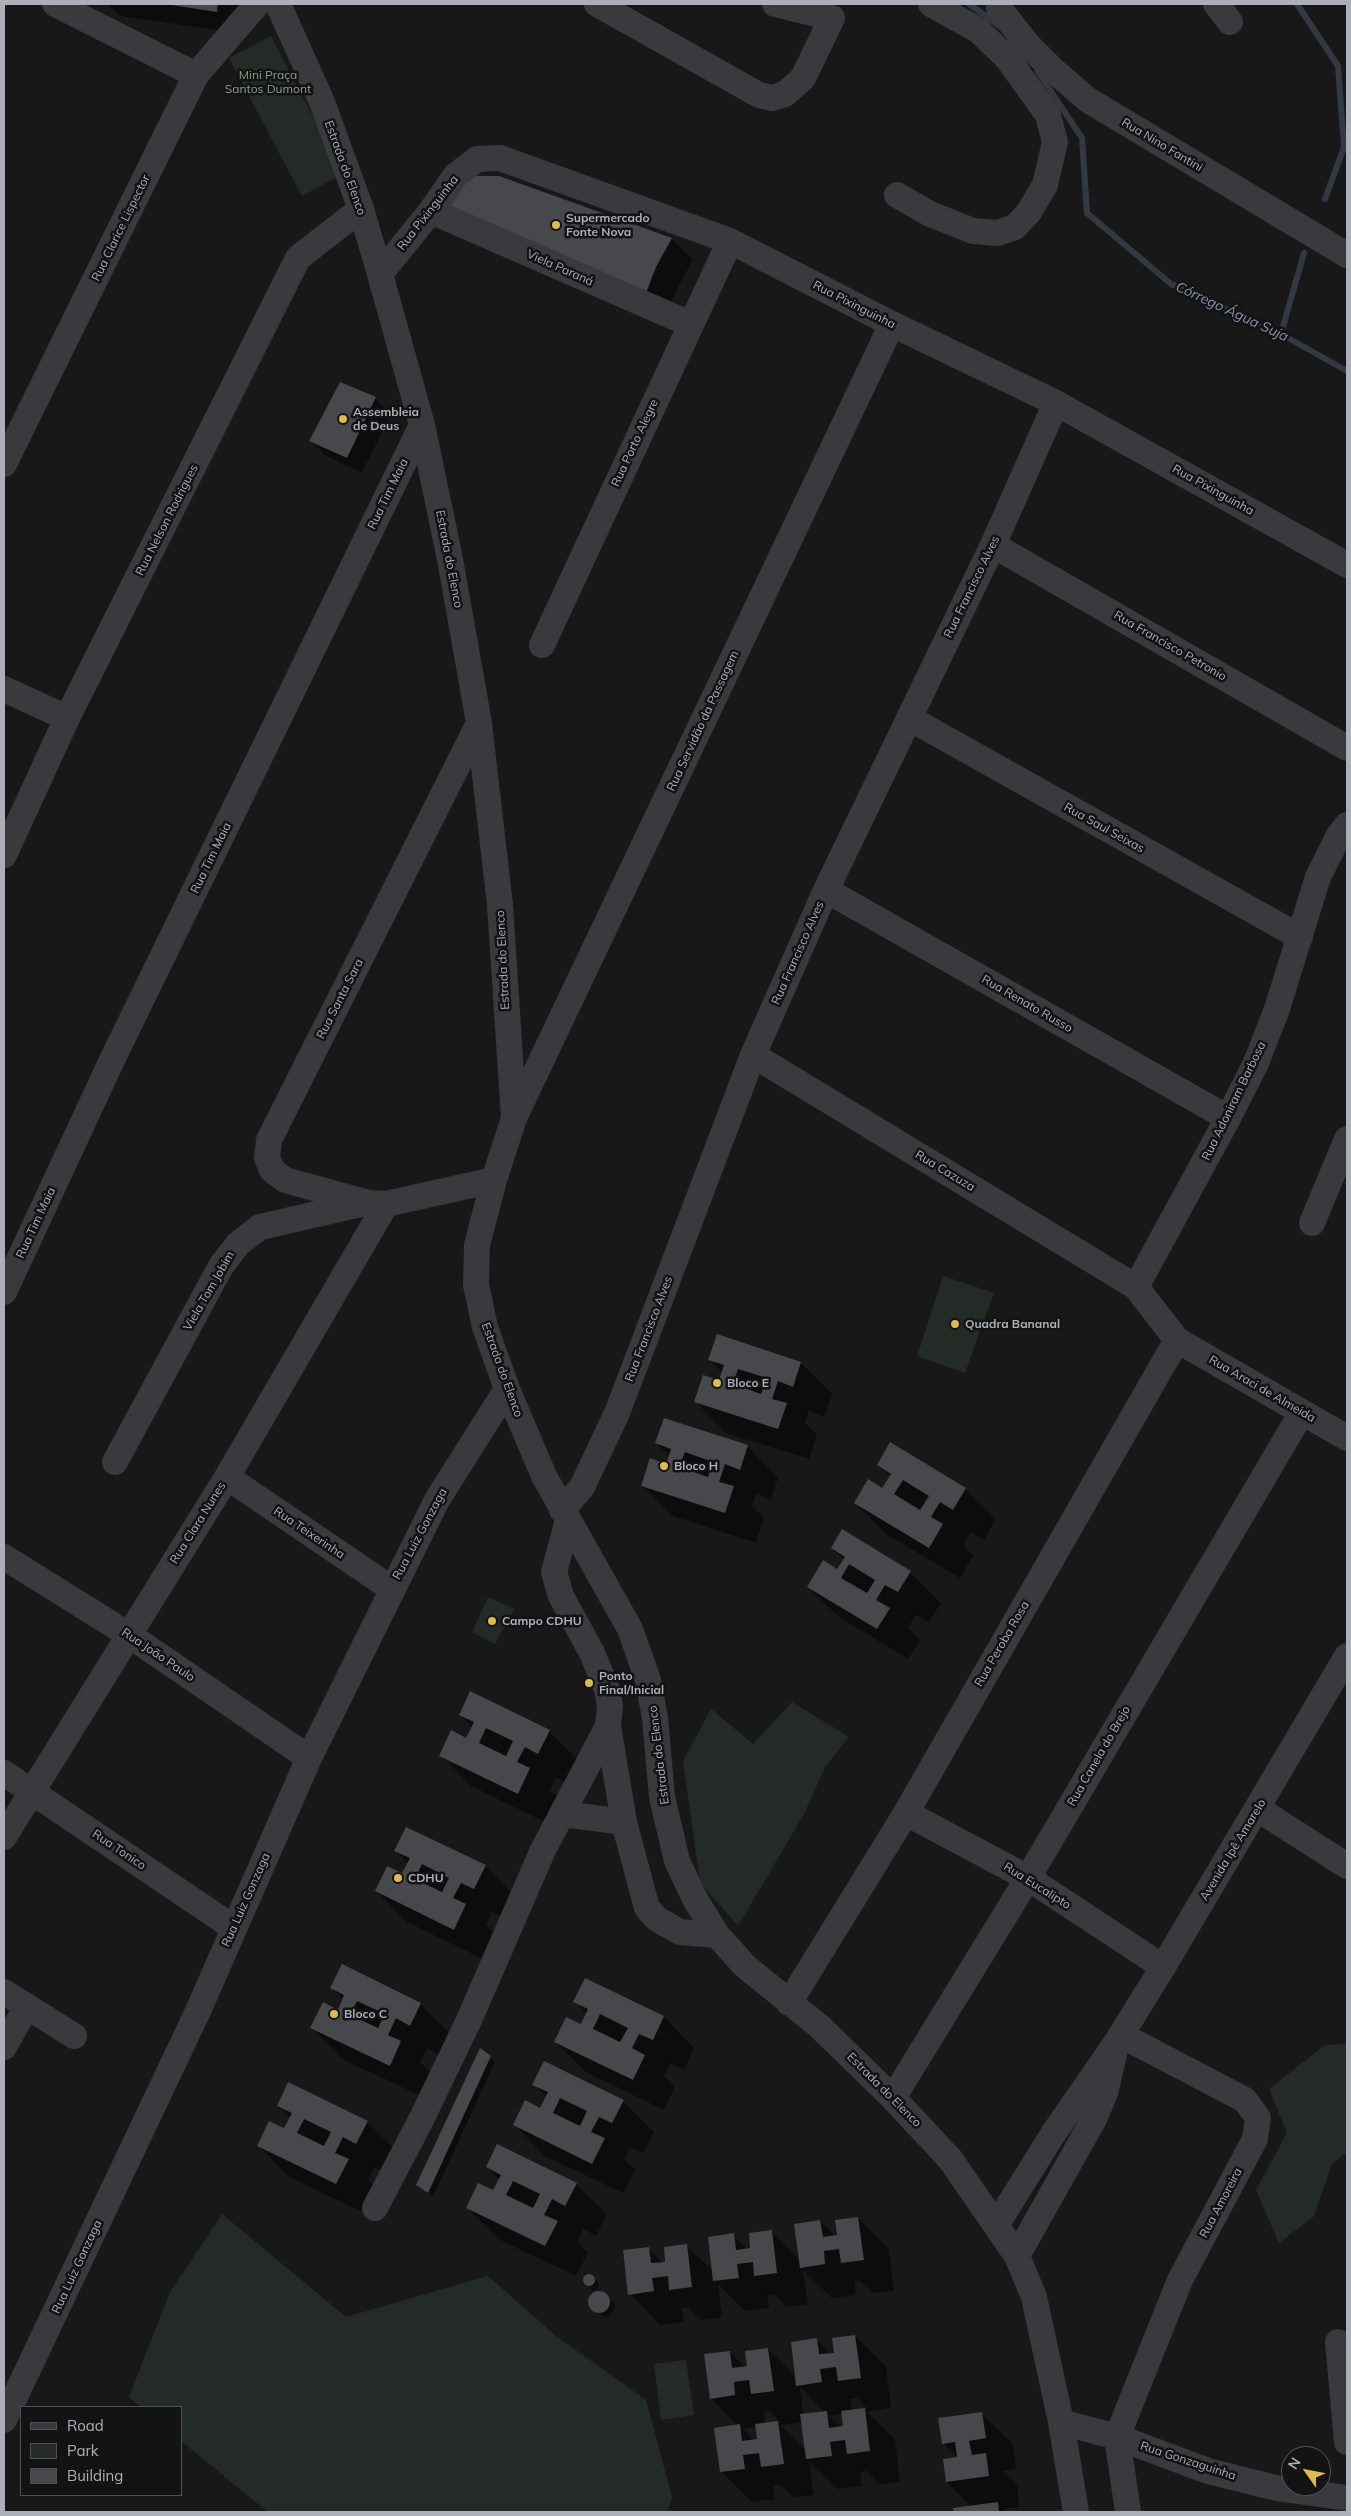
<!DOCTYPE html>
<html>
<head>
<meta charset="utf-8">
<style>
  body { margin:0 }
  #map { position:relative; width:1351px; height:2516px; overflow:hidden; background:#181819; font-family:Mulish,sans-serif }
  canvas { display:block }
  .frame { position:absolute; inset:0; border:5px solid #acaeb8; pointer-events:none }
  .legend { position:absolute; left:20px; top:2406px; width:162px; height:90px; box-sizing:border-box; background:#131314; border:1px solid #505156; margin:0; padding:6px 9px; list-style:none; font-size:15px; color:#acaeb8 }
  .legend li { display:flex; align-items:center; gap:10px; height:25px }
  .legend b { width:25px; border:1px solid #505156 }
  .north { position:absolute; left:1281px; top:2446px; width:50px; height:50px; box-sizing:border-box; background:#131314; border:1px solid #505156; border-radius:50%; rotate:303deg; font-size:14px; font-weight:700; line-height:20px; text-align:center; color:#acaeb8 }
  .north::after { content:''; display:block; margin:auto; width:18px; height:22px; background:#dcbc4d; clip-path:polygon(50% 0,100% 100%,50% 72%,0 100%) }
</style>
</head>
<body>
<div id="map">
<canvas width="1351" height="2516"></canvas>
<div class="frame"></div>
<ul class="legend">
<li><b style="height:6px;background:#39393e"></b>Road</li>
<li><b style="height:14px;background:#242b26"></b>Park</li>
<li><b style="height:14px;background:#47484c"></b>Building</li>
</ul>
<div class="north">N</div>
</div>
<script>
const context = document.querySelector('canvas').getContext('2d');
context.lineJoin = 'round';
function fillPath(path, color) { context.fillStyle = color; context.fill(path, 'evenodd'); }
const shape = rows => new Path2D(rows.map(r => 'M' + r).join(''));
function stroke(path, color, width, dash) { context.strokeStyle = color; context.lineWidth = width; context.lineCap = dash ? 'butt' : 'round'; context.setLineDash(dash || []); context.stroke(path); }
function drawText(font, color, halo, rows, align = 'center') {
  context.font = font + ' Mulish,sans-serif'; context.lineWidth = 5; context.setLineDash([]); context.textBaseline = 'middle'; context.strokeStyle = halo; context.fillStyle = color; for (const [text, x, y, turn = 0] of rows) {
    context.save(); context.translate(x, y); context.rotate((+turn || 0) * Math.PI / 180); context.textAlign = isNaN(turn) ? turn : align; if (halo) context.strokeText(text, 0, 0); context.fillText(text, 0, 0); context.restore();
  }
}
fillPath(shape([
  [271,36,331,151,335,178,302,196,229,58],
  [943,1276,994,1293,965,1373,917,1356],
  [488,1597,514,1609,495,1644,472,1632],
  [792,1702,849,1737,825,1767,804,1814,738,1926,700,1882,683,1761,711,1709,753,1744],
  [1347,2044,1347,2152,1332,2164,1314,2216,1279,2243,1256,2190,1287,2133,1269,2089,1325,2045],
  [222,2214,346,2317,488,2276,556,2336,646,2400,672,2497,667,2512,268,2512,181,2441,181,2407,141,2407,129,2397,170,2292],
  [686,2360,694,2415,661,2420,654,2364]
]), '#242b26');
fillPath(shape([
  [107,4,241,4,238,33,120,16],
  [499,177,672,239,693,260,677,289,665,318],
  [375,398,391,414,362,473,326,456,310,440],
  [718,1336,801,1363,832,1394,824,1417,809,1411,805,1423,817,1435,809,1459,726,1433,696,1402,720,1382,723,1373,710,1360],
  [656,1443,747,1446,778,1477,771,1500,756,1494,752,1506,764,1518,756,1543,673,1516,643,1486,667,1465,670,1456],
  [878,1465,965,1489,996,1519,984,1540,971,1532,963,1545,973,1556,960,1578,886,1534,855,1503,883,1490,891,1477],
  [832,1548,910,1572,941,1603,929,1622,916,1615,908,1628,920,1640,908,1659,839,1617,808,1587,838,1571,844,1560],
  [460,1715,549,1731,580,1762,569,1784,556,1777,550,1790,560,1800,549,1824,471,1786,441,1755,467,1739,473,1728],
  [396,1851,485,1866,516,1897,505,1919,492,1912,486,1925,496,1936,485,1960,407,1922,376,1891,403,1875,409,1864],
  [585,1980,664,2017,694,2048,684,2070,670,2063,664,2076,675,2087,664,2110,586,2072,555,2042,582,2026,587,2014,575,2001],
  [331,1988,420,2004,451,2034,441,2056,427,2048,420,2062,431,2073,421,2096,342,2059,312,2028,338,2011,344,2000],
  [490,2057,495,2062,433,2197,418,2185],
  [534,2085,623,2101,654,2132,643,2153,630,2147,624,2159,635,2170,623,2193,545,2156,515,2125,541,2109,547,2097],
  [278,2106,367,2122,398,2152,387,2174,374,2167,368,2180,379,2191,367,2214,289,2177,259,2146,285,2130,291,2118],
  [487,2167,576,2184,607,2214,596,2236,583,2229,577,2242,588,2253,576,2276,498,2239,468,2208,494,2192,500,2180],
  [858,2218,889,2249,894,2291,873,2293,860,2281,854,2281,856,2295,832,2298,803,2270,808,2304,786,2307,774,2294,767,2295,769,2308,745,2311,718,2284,722,2318,701,2320,688,2307,682,2308,684,2322,660,2325,630,2294,648,2248,663,2263,667,2263,686,2245,714,2272,733,2235,748,2250,771,2231,800,2260,820,2221,835,2236],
  [587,2275,598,2282,599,2285,596,2290,593,2291,584,2282],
  [599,2292,613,2301,615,2307,610,2316,603,2317,592,2308,589,2302,593,2293],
  [855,2336,886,2367,891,2408,867,2412,895,2440,900,2482,879,2484,866,2471,860,2472,862,2486,838,2489,809,2461,814,2495,793,2497,780,2485,773,2486,775,2499,752,2502,721,2471,738,2426,711,2398,730,2352,745,2367,748,2367,768,2349,797,2378,816,2339,831,2354,835,2354],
  [800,2387,825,2412,803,2415],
  [857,2398,867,2409,852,2411,850,2399],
  [770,2411,780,2422,765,2424,764,2412],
  [843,2414,845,2427,841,2427,829,2416],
  [803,2422,806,2451,780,2425],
  [756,2427,758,2440,754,2440,743,2429],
  [982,2414,1013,2444,1016,2469,1002,2471,1017,2485,1019,2507,1003,2509,1006,2512,955,2512,955,2509,972,2507,947,2482,958,2458,943,2443]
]), '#0007');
stroke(shape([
  [969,4,998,25],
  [1297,4,1338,66,1344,147,1325,199],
  [1038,72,1082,138,1087,213,1171,284,1281,334,1347,371],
  [1281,334,1304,253]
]), '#333941', 6);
fillPath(shape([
  [165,4,218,4,217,12],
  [470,176,499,176,672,238,656,267,644,298,447,211],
  [340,382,376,397,347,458,309,441],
  [717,1334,801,1362,793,1387,778,1381,772,1399,787,1403,778,1429,694,1402,703,1375,719,1380,724,1365,708,1360],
  [738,1369,767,1378,761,1394,733,1384],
  [664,1418,748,1445,740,1470,725,1464,719,1482,734,1486,725,1513,641,1486,650,1458,666,1464,671,1449,655,1443],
  [685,1452,713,1462,708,1477,679,1467],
  [890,1442,966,1488,953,1510,940,1502,931,1517,943,1524,929,1548,854,1503,868,1479,882,1488,891,1474,877,1465],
  [903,1480,929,1496,920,1510,894,1494],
  [842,1529,911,1571,898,1592,885,1585,876,1600,890,1608,877,1629,807,1587,823,1560,837,1569,845,1557,831,1548],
  [849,1564,875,1580,867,1593,841,1578],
  [470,1691,550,1730,538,1754,525,1747,517,1762,530,1768,518,1794,439,1756,451,1730,466,1738,474,1722,459,1715],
  [486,1728,513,1741,506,1756,479,1743],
  [406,1827,486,1865,474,1889,461,1883,453,1898,466,1904,454,1930,375,1891,387,1866,402,1873,410,1858,394,1851],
  [422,1864,449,1878,442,1892,415,1879],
  [342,1964,421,2003,410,2026,396,2018,388,2035,401,2041,390,2066,310,2028,323,2002,338,2010,344,1995,330,1988],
  [357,2001,385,2014,378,2028,350,2015],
  [585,1978,664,2016,653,2040,639,2034,632,2048,645,2055,633,2080,554,2042,566,2017,581,2024,588,2009,573,2002],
  [600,2014,628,2028,620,2042,593,2029],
  [480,2048,491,2056,428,2193,416,2185],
  [544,2061,624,2100,612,2123,599,2117,591,2132,605,2138,592,2164,513,2125,525,2100,540,2108,548,2092,532,2085],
  [560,2098,587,2111,580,2126,553,2113],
  [288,2082,368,2121,356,2144,343,2137,335,2153,349,2159,336,2184,257,2146,269,2121,284,2128,292,2113,277,2106],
  [304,2119,331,2132,324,2146,297,2133],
  [497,2144,577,2183,565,2206,552,2199,544,2215,558,2221,545,2246,466,2208,478,2183,493,2190,501,2175,486,2167],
  [513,2181,540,2194,533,2208,506,2195],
  [858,2217,864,2260,841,2263,839,2249,824,2251,825,2264,800,2268,794,2224,820,2220,823,2237,837,2235,835,2220],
  [772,2230,777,2273,754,2276,753,2262,737,2264,739,2278,713,2281,708,2237,734,2233,736,2250,750,2248,749,2233],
  [687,2244,692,2287,669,2290,668,2276,652,2278,654,2291,628,2295,623,2250,649,2247,651,2263,665,2262,664,2247],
  '583 2280a6 6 0 1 1 12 0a6 6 0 1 1-12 0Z',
  '588 2302a11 11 0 1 1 22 0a11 11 0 1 1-22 0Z',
  [855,2335,861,2378,838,2381,836,2367,820,2369,822,2382,796,2386,791,2342,817,2338,819,2354,834,2353,832,2338],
  [768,2348,774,2391,751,2394,749,2380,734,2382,735,2395,710,2399,704,2354,730,2351,732,2368,747,2366,745,2351],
  [865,2408,870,2451,847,2454,845,2440,830,2442,832,2456,806,2459,800,2414,827,2411,829,2428,843,2426,841,2411],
  [982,2412,986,2438,969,2441,972,2455,986,2453,989,2476,946,2482,943,2459,957,2457,955,2442,942,2444,938,2418],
  [778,2421,784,2464,761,2467,759,2453,743,2455,745,2469,720,2472,714,2428,740,2424,742,2441,757,2439,755,2424],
  [998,2502,999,2512,954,2512,953,2508]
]), '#47484c');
stroke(shape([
  [55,4,196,75],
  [278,4,322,102,361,209,380,274,422,425,450,559,479,723,500,905,514,1118,494,1180,477,1245,476,1285,485,1327,507,1389,544,1476,630,1629,648,1680,655,1718,662,1797,677,1861,695,1899,717,1935,745,1966,819,2026,893,2098,950,2159,1017,2256,1034,2297,1061,2422,1076,2512],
  [597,4,759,95,772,98,785,94,803,78,832,18,775,4],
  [1216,4,1230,22],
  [999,8,1028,45,1052,69,1088,100,1347,255],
  [897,195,930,214,973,231,998,233,1015,227,1029,212,1045,185,1055,142,1048,115,1008,59,978,30,931,4],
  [431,211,690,324],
  [380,274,431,211,456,175,477,159,500,158,730,241,892,324,1056,403,1347,565],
  [4,464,196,75,257,4],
  [993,545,1347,748],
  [542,645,730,241],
  [4,689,67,718],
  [909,718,1300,937],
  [479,723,269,1140,267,1158,272,1170,285,1180,369,1203,386,1204,494,1180],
  [4,855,67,718,298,258,361,209],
  [826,890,1228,1118],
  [753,1055,1136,1287,1177,1340,906,1813,789,2003],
  [514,1118,892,324],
  [1312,1223,1347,1139],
  [1136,1287,1228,1118,1256,1063,1277,1009,1318,877,1339,835,1347,825],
  [4,1292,112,1060,422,425],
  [1177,1340,1347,1438],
  [115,1462,221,1266,238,1244,260,1227,365,1203],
  [227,1477,392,1589],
  [562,1510,582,1487,617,1413,753,1055,826,890,993,545,1056,403],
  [568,1520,554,1572,561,1596,592,1653,607,1689,610,1706,608,1726,624,1822,647,1908,657,1919,680,1932,717,1935],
  [4,1557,129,1635,309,1758],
  [4,1773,234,1928],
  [1258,1809,1347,1866],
  [906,1813,1028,1878,1163,1967],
  [563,1814,624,1822],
  [4,1837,227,1477,386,1204],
  [4,1992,74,2036],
  [1121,2035,1245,2100,1258,2118,1255,2139,1180,2280,1117,2437,1128,2512],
  [4,2047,27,2006],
  [893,2098,1028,1878,1302,1412],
  [375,2208,422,2118,469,2020,543,1850,608,1726],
  [997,2224,1053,2134,1116,2043,1163,1967,1347,1656],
  [1017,2256,1094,2119,1105,2093,1114,2055],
  [1338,2342,1347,2442],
  [4,2420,198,2011,309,1758,437,1500,507,1389],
  [1061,2422,1117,2437,1208,2471,1276,2488,1347,2498]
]), '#39393e', 26);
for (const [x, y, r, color] of [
  [556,225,5,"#dcbc4d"],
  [343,419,5,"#dcbc4d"],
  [955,1324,5,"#dcbc4d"],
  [717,1383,5,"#dcbc4d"],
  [664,1466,5,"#dcbc4d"],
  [492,1621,5,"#dcbc4d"],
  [589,1683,5,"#dcbc4d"],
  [398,1878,5,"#dcbc4d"],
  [334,2014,5,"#dcbc4d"]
]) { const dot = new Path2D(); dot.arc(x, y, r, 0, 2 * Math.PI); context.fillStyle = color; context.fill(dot); stroke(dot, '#131314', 2); }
drawText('12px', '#85a08a', '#131314', [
  ["Mini Praça",268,75],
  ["Santos Dumont",268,89]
]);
drawText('12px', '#acaeb8', '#131314', [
  ["Rua Nino Fantini",1162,145,31],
  ["Estrada do Elenco",345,168,70],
  ["Rua Pixinguinha",428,213,-52],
  ["Rua Clarice Lispector",121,228,-64],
  ["Viela Paraná",560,268,24],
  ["Rua Pixinguinha",854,305,27],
  ["Rua Porto Alegre",635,443,-65],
  ["Rua Pixinguinha",1213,490,29],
  ["Rua Tim Maia",388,494,-64],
  ["Rua Nelson Rodrigues",167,520,-63],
  ["Estrada do Elenco",449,559,79],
  ["Rua Francisco Alves",972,587,-64],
  ["Rua Francisco Petronio",1170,646,30],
  ["Rua Servidão da Passagem",703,721,-65],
  ["Rua Saul Seixas",1104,828,29],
  ["Rua Tim Maia",211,858,-64],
  ["Rua Francisco Alves",798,953,-66],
  ["Estrada do Elenco",503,960,-93],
  ["Rua Santa Sara",340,999,-63],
  ["Rua Renato Russo",1027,1004,30],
  ["Rua Adoniram Barbosa",1234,1101,-64],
  ["Rua Cazuza",945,1171,31],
  ["Rua Tim Maia",36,1223,-65],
  ["Viela Tom Jobim",209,1291,-60],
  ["Rua Francisco Alves",649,1329,-69],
  ["Estrada do Elenco",502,1370,70],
  ["Rua Araci de Almeida",1262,1389,30],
  ["Rua Clara Nunes",198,1523,-58],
  ["Rua Teixerinha",309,1533,34],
  ["Rua Luiz Gonzaga",420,1534,-62],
  ["Rua Peroba Rosa",1002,1644,-60],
  ["Rua João Paulo",158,1655,34],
  ["Estrada do Elenco",659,1755,-97],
  ["Rua Canela do Brejo",1099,1756,-60],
  ["Rua Tonico",119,1850,34],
  ["Avenida Ipê Amarelo",1233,1850,-59],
  ["Rua Eucalipto",1037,1886,32],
  ["Rua Luiz Gonzaga",246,1900,-66],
  ["Estrada do Elenco",884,2090,45],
  ["Rua Amoreira",1221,2203,-62],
  ["Rua Luiz Gonzaga",77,2267,-65],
  ["Rua Gonzaguinha",1188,2461,18]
]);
drawText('bold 12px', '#acaeb8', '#131314', [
  ["Supermercado",566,218],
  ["Fonte Nova",566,232],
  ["Assembleia",353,412],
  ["de Deus",353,426],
  ["Quadra Bananal",965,1324],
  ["Bloco E",727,1383],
  ["Bloco H",674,1466],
  ["Campo CDHU",502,1621],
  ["Ponto",599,1676],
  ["Final/Inicial",599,1690],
  ["CDHU",408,1878],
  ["Bloco C",344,2014]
], 'left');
drawText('italic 14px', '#8797ae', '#131314', [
  ["Córrego Água Suja",1232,312,25]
]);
</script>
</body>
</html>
